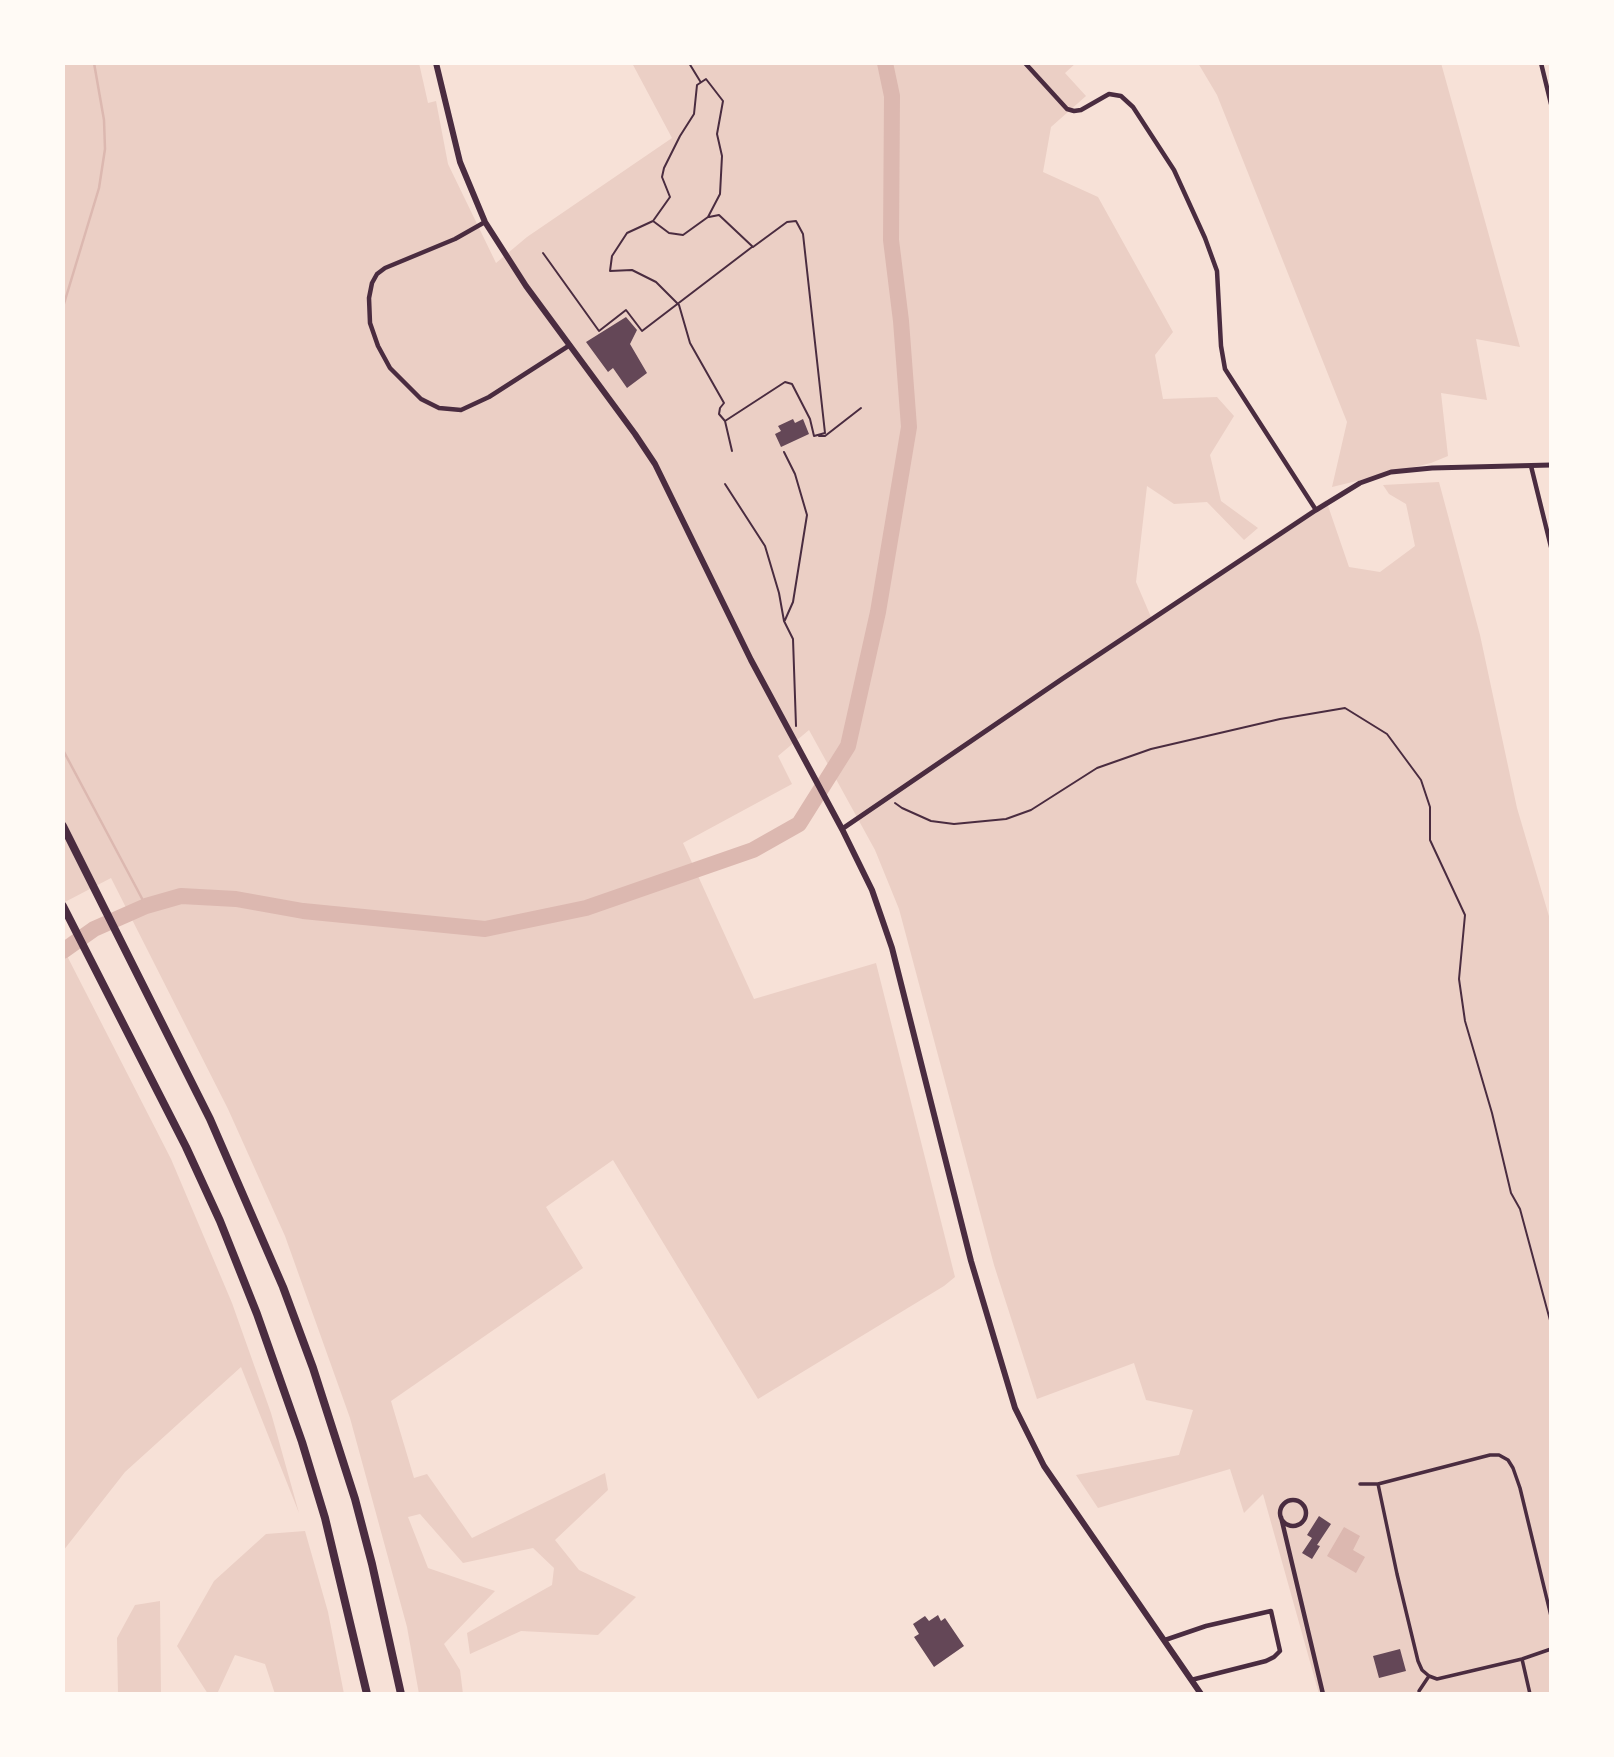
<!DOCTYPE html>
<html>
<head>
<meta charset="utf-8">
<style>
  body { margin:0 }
  #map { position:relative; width:1614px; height:1757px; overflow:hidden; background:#f7e1d7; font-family:"Roboto Serif",serif }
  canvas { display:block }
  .frame { position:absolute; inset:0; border:65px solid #fffaf5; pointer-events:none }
</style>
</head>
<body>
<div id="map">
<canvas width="1614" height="1757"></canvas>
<div class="frame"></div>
</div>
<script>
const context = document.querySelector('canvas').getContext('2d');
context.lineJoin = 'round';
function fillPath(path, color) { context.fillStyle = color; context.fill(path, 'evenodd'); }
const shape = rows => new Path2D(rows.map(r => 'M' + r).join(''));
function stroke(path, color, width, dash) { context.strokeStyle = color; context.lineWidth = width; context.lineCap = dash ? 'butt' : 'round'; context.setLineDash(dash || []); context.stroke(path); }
fillPath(shape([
  [63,63,419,63,428,103,436,101,448,164,496,263,527,237,672,138,632,63,1076,63,1065,73,1086,96,1051,127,1043,172,1098,197,1173,332,1155,355,1163,399,1217,397,1234,416,1210,455,1221,501,1258,528,1244,540,1207,502,1174,504,1147,486,1136,582,1151,617,1326,500,1349,567,1380,572,1415,546,1406,504,1389,494,1383,485,1439,482,1480,635,1517,808,1551,923,1551,1694,1319,1694,1263,1494,1244,1513,1230,1469,1098,1508,1076,1475,1179,1455,1193,1410,1146,1400,1134,1363,1037,1399,994,1265,899,909,875,850,809,730,778,756,792,784,683,843,754,999,876,963,955,1277,944,1286,758,1399,613,1160,546,1207,583,1268,391,1401,414,1478,427,1474,472,1538,605,1473,608,1490,555,1540,579,1570,636,1597,598,1635,521,1631,470,1654,467,1633,552,1585,554,1568,533,1548,463,1563,420,1514,408,1517,428,1568,495,1591,444,1644,460,1670,463,1694,419,1694,407,1627,350,1418,285,1236,228,1109,111,878,63,903],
  [1198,63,1441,63,1520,347,1476,339,1487,400,1441,393,1448,456,1431,463,1332,487,1347,422,1217,95],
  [63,948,171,1159,232,1303,271,1413,299,1513,241,1367,125,1472,63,1551],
  [305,1531,328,1612,344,1694,275,1694,265,1664,235,1655,217,1694,208,1694,177,1646,214,1581,266,1534],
  [160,1601,161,1694,118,1694,117,1638,135,1605]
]), '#ebcfc5');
fillPath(shape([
  [1344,1527,1360,1536,1353,1550,1365,1557,1356,1573,1327,1556]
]), '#dcb8b0');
stroke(shape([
  [63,307,99,188,105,149,104,120,94,63],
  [63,750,146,906]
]), '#dcb8b0', 2.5);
stroke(shape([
  [63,951,94,929,146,906,181,896,236,899,303,911,485,929,586,908,753,850,799,824,848,746,878,612,909,427,901,321,891,240,892,96,885,63]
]), '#dcb8b0', 16);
fillPath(shape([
  [626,317,637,330,630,344,647,373,627,388,613,368,608,372,586,342],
  [793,419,795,423,803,419,809,434,781,447,775,434,781,431,778,426],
  [1319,1516,1331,1524,1317,1545,1320,1546,1312,1559,1302,1553,1312,1538,1307,1535],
  [938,1615,941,1621,945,1618,964,1646,934,1667,914,1637,919,1634,913,1624,925,1616,929,1621],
  [1400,1649,1406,1671,1379,1678,1373,1656]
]), '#644757');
stroke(shape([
  [689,63,700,81],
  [709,217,719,215,753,247,787,222,796,221,803,234,825,433,814,436,810,419,792,384,785,382,725,421,732,451],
  [653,221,669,233,683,235,708,217,720,194,722,156,717,134,723,101,706,79,697,85,694,114,680,136,664,168,662,177,670,197,653,221,627,233,612,256,610,271,632,270,656,282,679,305,690,343,724,403,720,408,719,414,725,421],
  [543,253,599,331,626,310,642,331,752,247],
  [819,436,825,436,861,408],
  [784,452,795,474,807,515,793,602,785,620],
  [725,484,765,546,779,593,784,621,793,639,796,726],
  [895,803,902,808,931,821,954,824,1006,819,1031,810,1097,768,1151,749,1280,719,1345,708,1387,734,1421,780,1430,807,1430,840,1465,915,1459,979,1465,1021,1492,1113,1511,1193,1520,1209,1551,1324]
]), '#4a2c40', 2);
stroke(shape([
  [1360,1484,1378,1484],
  [1551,1616,1520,1488,1513,1468,1508,1460,1499,1455,1490,1455,1378,1484,1397,1574,1418,1661,1422,1670,1429,1676,1437,1679,1522,1659,1551,1649],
  [1522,1659,1530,1694],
  [1419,1691,1429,1676]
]), '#4a2c40', 3.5);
stroke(shape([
  [1025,63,1067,109,1074,111,1081,110,1109,94,1121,96,1133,107,1174,170,1205,238,1217,271,1221,346,1225,369,1316,510],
  [1541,63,1551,104],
  [485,222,455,239,385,268,377,274,372,283,369,298,370,323,378,346,390,368,421,399,439,408,461,410,489,397,570,345],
  [1531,466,1551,547],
  '1280 1513a13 13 0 1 1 26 0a13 13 0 1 1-26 0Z',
  [1281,1517,1323,1694],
  [1165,1640,1206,1626,1271,1611,1280,1651,1274,1657,1266,1661,1191,1680]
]), '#4a2c40', 4.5);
stroke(shape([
  [842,829,1062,679,1316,510,1360,483,1391,472,1432,468,1551,465]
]), '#4a2c40', 5);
stroke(shape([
  [436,63,460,162,485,222,526,286,635,434,655,464,751,660,842,829,872,890,892,948,971,1261,1015,1408,1044,1466,1201,1694]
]), '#4a2c40', 6);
stroke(shape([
  [63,826,210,1119,283,1287,313,1368,355,1499,372,1564,401,1694],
  [63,906,186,1147,220,1221,257,1314,302,1442,325,1518,367,1694]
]), '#4a2c40', 8);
</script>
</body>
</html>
